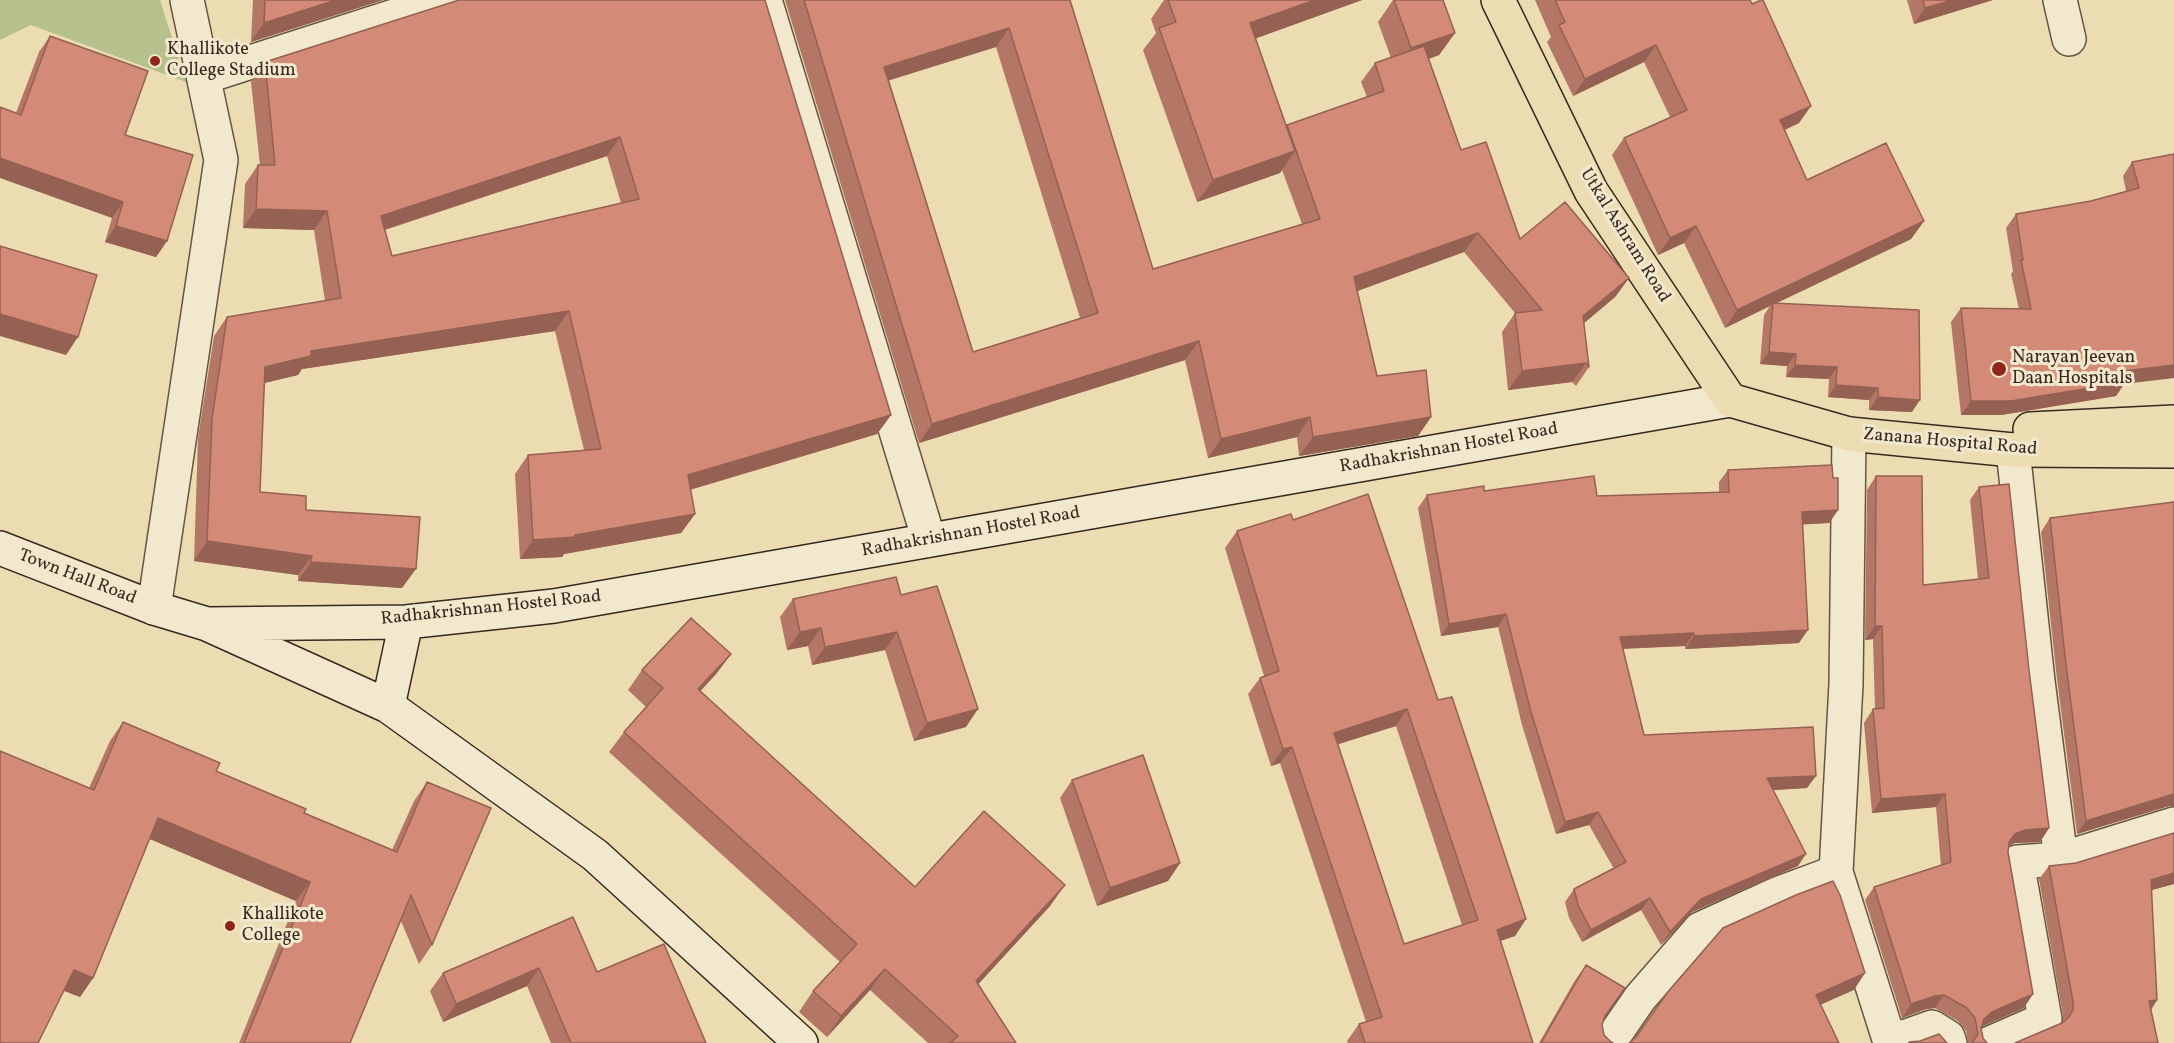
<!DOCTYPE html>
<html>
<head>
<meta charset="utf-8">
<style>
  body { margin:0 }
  canvas { display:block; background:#ebdcb2 }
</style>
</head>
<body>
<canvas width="2174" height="1043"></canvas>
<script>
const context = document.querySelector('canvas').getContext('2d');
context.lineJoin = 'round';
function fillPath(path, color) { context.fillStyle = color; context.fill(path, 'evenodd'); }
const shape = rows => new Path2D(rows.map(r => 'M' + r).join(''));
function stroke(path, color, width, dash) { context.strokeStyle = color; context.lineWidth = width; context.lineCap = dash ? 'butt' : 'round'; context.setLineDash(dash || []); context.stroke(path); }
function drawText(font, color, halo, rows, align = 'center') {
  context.font = font + ' Vollkorn,serif'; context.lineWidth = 6; context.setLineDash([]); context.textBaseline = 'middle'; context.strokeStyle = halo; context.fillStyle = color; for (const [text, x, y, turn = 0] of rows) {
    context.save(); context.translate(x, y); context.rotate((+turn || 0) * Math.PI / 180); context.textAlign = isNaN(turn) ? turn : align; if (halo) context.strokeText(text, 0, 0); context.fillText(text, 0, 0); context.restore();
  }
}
fillPath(shape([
  [0,0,160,0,186,82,31,25,0,40]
]), '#b6c08d');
const minor = shape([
  [765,0,929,540],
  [2060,0,2069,39],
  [204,77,444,0],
  [1849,434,1846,684,1836,872,1888,1036,1904,1037,1932,1027,1948,1037,1950,1043],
  [2013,450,2038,681,2061,859],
  [154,608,221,160,187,0],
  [1609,1043,1640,998,1700,929,1777,894,1836,872],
  [1990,1043,2045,1019,2017,862,2061,859,2174,824]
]);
const secondary = shape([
  [0,548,154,608,207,624,388,706,595,855,801,1043],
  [207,624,406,622,554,606,1730,400],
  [388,706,406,622]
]);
const primary = shape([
  [1498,0,1591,191,1730,400],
  [1730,400,1849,434,2013,450,2174,451],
  [2030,429,2174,422]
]);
stroke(minor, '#655544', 36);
stroke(secondary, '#38281f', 36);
stroke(primary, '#38281f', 36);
stroke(minor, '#f2e8cd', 33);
stroke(secondary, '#f2e8cd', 33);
stroke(primary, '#ebdcb2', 33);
fillPath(shape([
  [253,0,383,0,251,42],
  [765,0,891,415,877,434,690,490,695,514,681,533,564,554,562,557,520,559,515,474,528,455,584,450,555,331,302,369,298,375,264,383,260,492,306,510,402,588,298,581,298,575,194,561,198,438,214,336,227,317,325,301,314,230,243,228,245,184,258,165,260,165,251,82,265,62],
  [607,156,621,203,392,256,385,230],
  [785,0,1070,0,1153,269,1302,224,1282,170,1280,173,1197,202,1143,50,1156,33,1151,19,1164,0,1362,0,1256,38,1286,126,1367,97,1361,82,1375,63,1391,58,1378,22,1393,0,1443,0,1455,33,1439,55,1429,59,1461,150,1520,239,1629,278,1615,297,1584,323,1589,367,1576,386,1572,382,1508,390,1502,332,1515,313,1464,252,1357,291,1377,376,1431,417,1418,436,1299,456,1297,437,1208,458,1185,360,919,443],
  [996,47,1080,318,973,352,889,80],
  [1535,0,1750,0,1799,123,1785,130,1807,180,1924,221,1911,239,1777,303,1912,412,1869,410,1869,400,1828,397,1829,379,1786,377,1787,366,1760,364,1764,315,1770,306,1725,328,1684,243,1658,255,1612,155,1624,138,1670,117,1644,62,1573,96,1547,42,1551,37],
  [1907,0,1993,0,1914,24],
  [50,36,125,135,167,241,156,257,105,242,112,218,16,113,39,52],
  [2174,154,2124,384,2116,396,2001,415,1961,415,1951,322,1961,308,2019,309,2011,274,2013,271,2006,228,2016,214,2091,201,2126,191,2123,176,2132,162],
  [1728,470,1833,478,1838,510,1829,523,1802,524,1799,643,1685,649,1685,646,1623,649,1644,735,1807,788,1773,790,1798,866,1692,912,1661,945,1641,910,1582,942,1569,918,1565,902,1574,889,1614,869,1589,825,1556,834,1522,725,1498,627,1441,636,1418,508,1427,495,1484,491,1597,496,1719,492,1719,482],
  [1876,476,1923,585,1978,579,1970,500,1979,487,2029,670,2049,828,2040,842,2015,843,2008,846,2008,852,2024,1008,1981,1027,1983,1038,1987,1043,1968,1043,1966,1031,1958,1021,1935,1008,1926,1009,1902,1018,1865,900,1874,887,1941,866,1936,807,1872,813,1864,723,1873,709,1875,709,1873,639,1865,640,1867,490],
  [2050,518,2169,806,2077,834,2057,679,2041,532],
  [1293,520,1438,700,1526,919,1515,936,1500,941,1533,1043,1348,1043,1347,1041,1359,1024,1366,1022,1280,763,1271,766,1248,694,1260,678,1264,676,1225,548,1237,531],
  [1396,726,1462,925,1404,944,1338,744],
  [901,595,966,727,914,741,885,650,812,665,808,646,787,650,780,617,793,599],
  [731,654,716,674,700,691,915,887,1050,906,978,984,1016,1043,928,1043,870,990,827,1037,799,1012,813,991,840,962,609,752,624,732,646,707,628,690,642,670],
  [123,722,216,771,304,813,392,850,414,801,427,782,432,945,419,964,401,921,350,1043,239,1043,296,901,150,839,93,978,80,997,64,991,89,788,110,741],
  [1072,780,1180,863,1168,881,1097,906,1060,798],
  [2174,833,2174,884,2151,890,2157,1000,2151,1010,2063,1022,2063,1016,2039,879,2049,866,2076,863],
  [573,917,597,972,706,1043,551,1043,527,986,443,1022,430,991,443,973],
  [1586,965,1605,1016,1602,1025,1604,1035,1611,1042,1613,1043,1539,1043,1574,982]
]), '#b57765');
fillPath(shape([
  [336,0,383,0,251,42,264,23],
  [1315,0,1362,0,1235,46,1250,23],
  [1953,0,1993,0,1914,24,1925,8],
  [1009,28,996,47,871,86,884,67],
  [1455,33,1439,55,1395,70,1411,48],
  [1656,45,1644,62,1573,96,1585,79],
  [1811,106,1799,123,1768,137,1780,120],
  [620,137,607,156,368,235,381,216],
  [1295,151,1280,173,1197,202,1213,180],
  [0,158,123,202,112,218,0,178],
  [256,209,327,211,314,230,243,228],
  [1924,221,1911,239,1772,305,1773,303,1770,306,1725,328,1737,310],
  [116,226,167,241,156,257,105,242],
  [1696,226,1684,243,1658,255,1670,238],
  [1478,233,1464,252,1341,297,1354,277],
  [1629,278,1615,297,1570,335,1583,316],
  [569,311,555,331,302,369,298,375,252,386,265,367,311,351],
  [0,314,78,337,66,355,0,336],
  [1199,341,1185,360,919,443,932,424],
  [1769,352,1796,354,1787,366,1760,364],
  [1586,363,1572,382,1508,390,1522,371],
  [1795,365,1837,367,1829,379,1786,377],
  [2174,365,2174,378,2124,384,2116,396,2001,415,1961,415,1971,401,2124,371],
  [1836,385,1878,388,1869,400,1828,397],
  [1878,397,1920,400,1912,412,1869,410],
  [891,415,877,434,675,494,688,475],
  [1310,417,1297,437,1208,458,1221,439],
  [1431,417,1418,436,1299,456,1313,437],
  [1838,510,1829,523,1793,525,1802,512],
  [695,514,681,533,564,554,562,557,520,559,533,540,575,535],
  [207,541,312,556,298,575,194,561],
  [311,562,416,569,402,588,298,581],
  [1506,614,1498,627,1441,636,1449,624],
  [1875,626,1882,626,1873,639,1865,640],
  [821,628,808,646,787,650,800,632],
  [1808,630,1799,643,1685,649,1694,636],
  [897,632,885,650,812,665,825,647],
  [1694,633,1685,646,1611,649,1620,637],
  [731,654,716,674,683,710,698,689],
  [978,709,966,727,914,741,927,723],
  [1407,709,1396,726,1323,749,1334,733],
  [1292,747,1280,763,1271,766,1283,749],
  [1816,776,1807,788,1758,791,1767,778],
  [1945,794,1936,807,1872,813,1881,799],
  [2174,794,2174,806,2169,806,2077,834,2086,821],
  [1598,812,1589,825,1556,834,1565,822],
  [158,818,310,882,296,901,145,837],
  [2049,828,2040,842,2015,843,2006,847,2015,834,2025,830],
  [1806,854,1798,866,1692,912,1661,945,1670,932,1701,899],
  [1180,863,1168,881,1097,906,1110,888],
  [2174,873,2174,884,2141,893,2151,880],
  [1065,885,1050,906,962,1002,976,981],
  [1650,898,1641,910,1582,942,1591,930],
  [1526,919,1515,936,1485,946,1497,930],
  [539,968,527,986,443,1022,456,1004],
  [885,969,870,990,827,1037,841,1016],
  [74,970,93,978,80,997,60,989],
  [1865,973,1854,990,1804,1012,1816,995],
  [2033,994,2024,1008,1983,1026,1977,1030,1984,1019,1992,1012],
  [1944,995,1935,1008,1926,1009,1902,1018,1911,1004,1935,996],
  [2157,1000,2148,1014,2149,1001]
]), '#946153');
const building = shape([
  [265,0,336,0,264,23,265,0],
  [459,0,765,0,891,415,688,475,695,514,575,535,575,537,533,540,528,455,601,449,569,311,311,351,311,356,265,367,260,492,306,496,306,510,420,517,416,569,311,562,312,556,207,541,212,419,227,317,341,298,327,211,256,209,258,165,275,165,265,62,459,0],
  [620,137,639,199,392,256,381,216,620,137],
  [804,0,1070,0,1153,269,1320,219,1287,125,1384,91,1375,63,1424,46,1461,150,1486,142,1520,239,1565,202,1629,278,1583,316,1589,367,1586,363,1522,371,1515,313,1542,310,1478,233,1354,277,1377,376,1426,370,1431,417,1313,437,1310,417,1221,439,1199,341,932,424,804,0],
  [1009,28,1098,313,973,352,884,67,1009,28],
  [1168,0,1315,0,1250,23,1295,151,1213,180,1159,28,1176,22,1168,0],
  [1394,0,1443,0,1455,33,1411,48,1394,0],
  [1555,0,1750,0,1752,4,1761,0,1763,0,1811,106,1780,120,1807,180,1886,143,1924,221,1737,310,1696,226,1670,238,1624,138,1687,110,1656,45,1585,79,1559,25,1565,22,1555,0],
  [1923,0,1953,0,1925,8,1923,0],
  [50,36,148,71,125,135,193,155,167,241,116,226,123,202,0,158,0,107,21,115,50,36],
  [2174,154,2174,365,2124,371,2126,382,2011,401,1971,401,1961,308,2031,309,2021,260,2023,260,2016,214,2091,201,2139,188,2132,162,2174,154],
  [0,246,97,275,78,337,0,314,0,246],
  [1773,303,1919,310,1920,400,1878,397,1878,388,1836,385,1837,367,1795,365,1796,354,1769,352,1773,303],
  [1832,465,1833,478,1838,478,1838,510,1802,512,1808,630,1694,636,1694,633,1620,637,1644,735,1813,727,1816,776,1767,778,1806,854,1701,899,1670,932,1650,898,1591,930,1578,905,1574,889,1626,862,1598,812,1565,822,1531,712,1506,614,1449,624,1427,495,1484,486,1484,491,1594,476,1597,496,1729,492,1728,470,1832,465],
  [1876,476,1922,476,1923,585,1989,578,1979,487,2009,484,2029,670,2049,828,2025,830,2015,834,2009,842,2008,852,2033,994,1992,1012,1984,1019,1981,1028,1983,1038,1987,1043,1972,1043,1978,1034,1975,1018,1967,1008,1944,995,1935,996,1911,1004,1874,887,1951,862,1945,794,1881,799,1873,709,1884,708,1882,626,1875,626,1876,476],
  [1368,494,1438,700,1452,697,1526,919,1497,930,1533,1043,1365,1043,1359,1024,1382,1017,1292,747,1283,749,1260,678,1279,671,1237,531,1291,514,1293,520,1368,494],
  [1407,709,1478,920,1404,944,1334,733,1407,709],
  [2174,502,2174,794,2086,821,2066,665,2050,518,2174,502],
  [896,577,901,595,937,586,978,709,927,723,897,632,825,647,821,628,800,632,793,599,896,577],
  [691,618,731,654,698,689,915,887,984,811,1065,885,976,981,1016,1043,950,1043,958,1036,885,969,841,1016,813,991,857,944,624,732,663,688,642,670,691,618],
  [123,722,220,763,216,771,306,809,304,813,397,852,427,782,491,808,432,945,411,895,350,1043,244,1043,310,882,158,818,93,978,74,970,38,1043,0,1043,0,751,94,790,123,722],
  [1143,755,1180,863,1110,888,1072,780,1143,755],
  [2174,833,2174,873,2151,880,2157,1000,2149,1001,2158,1043,2015,1043,2062,1023,2069,1017,2073,1010,2073,1002,2049,866,2076,863,2174,833],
  [1833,881,1840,895,1865,973,1816,995,1839,1043,1629,1043,1636,1037,1667,993,1723,928,1796,895,1833,881],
  [573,917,597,972,664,944,706,1043,571,1043,539,968,456,1004,443,973,573,917],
  [1586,965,1625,988,1605,1016,1602,1025,1604,1035,1611,1042,1613,1043,1541,1043,1586,965],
  [1939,1034,1947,1043,1909,1043,1909,1042,1920,1041,1939,1034]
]);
fillPath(building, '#d38a76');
stroke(building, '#946153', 1.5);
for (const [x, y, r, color] of [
  [155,61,6,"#8f2418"],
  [1999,369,8,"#8f2418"],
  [230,926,6,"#8f2418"]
]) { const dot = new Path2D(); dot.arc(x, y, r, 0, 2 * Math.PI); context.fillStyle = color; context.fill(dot); stroke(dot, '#f2e8cd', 2); }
drawText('18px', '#38281f', '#f2e8cd', [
  ["Khallikote",167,51],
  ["College Stadium",167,72],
  ["Narayan Jeevan",2012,359],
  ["Daan Hospitals",2012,380],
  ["Khallikote",242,916],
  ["College",242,937]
], 'left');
drawText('18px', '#38281f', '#f2e8cd', [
  ["Utkal Ashram Road",1624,236,58],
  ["Zanana Hospital Road",1950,443,5],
  ["Radhakrishnan Hostel Road",1449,449,-10],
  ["Radhakrishnan Hostel Road",971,533,-10],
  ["Town Hall Road",77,578,21],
  ["Radhakrishnan Hostel Road",491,609,-6]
]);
</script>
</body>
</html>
